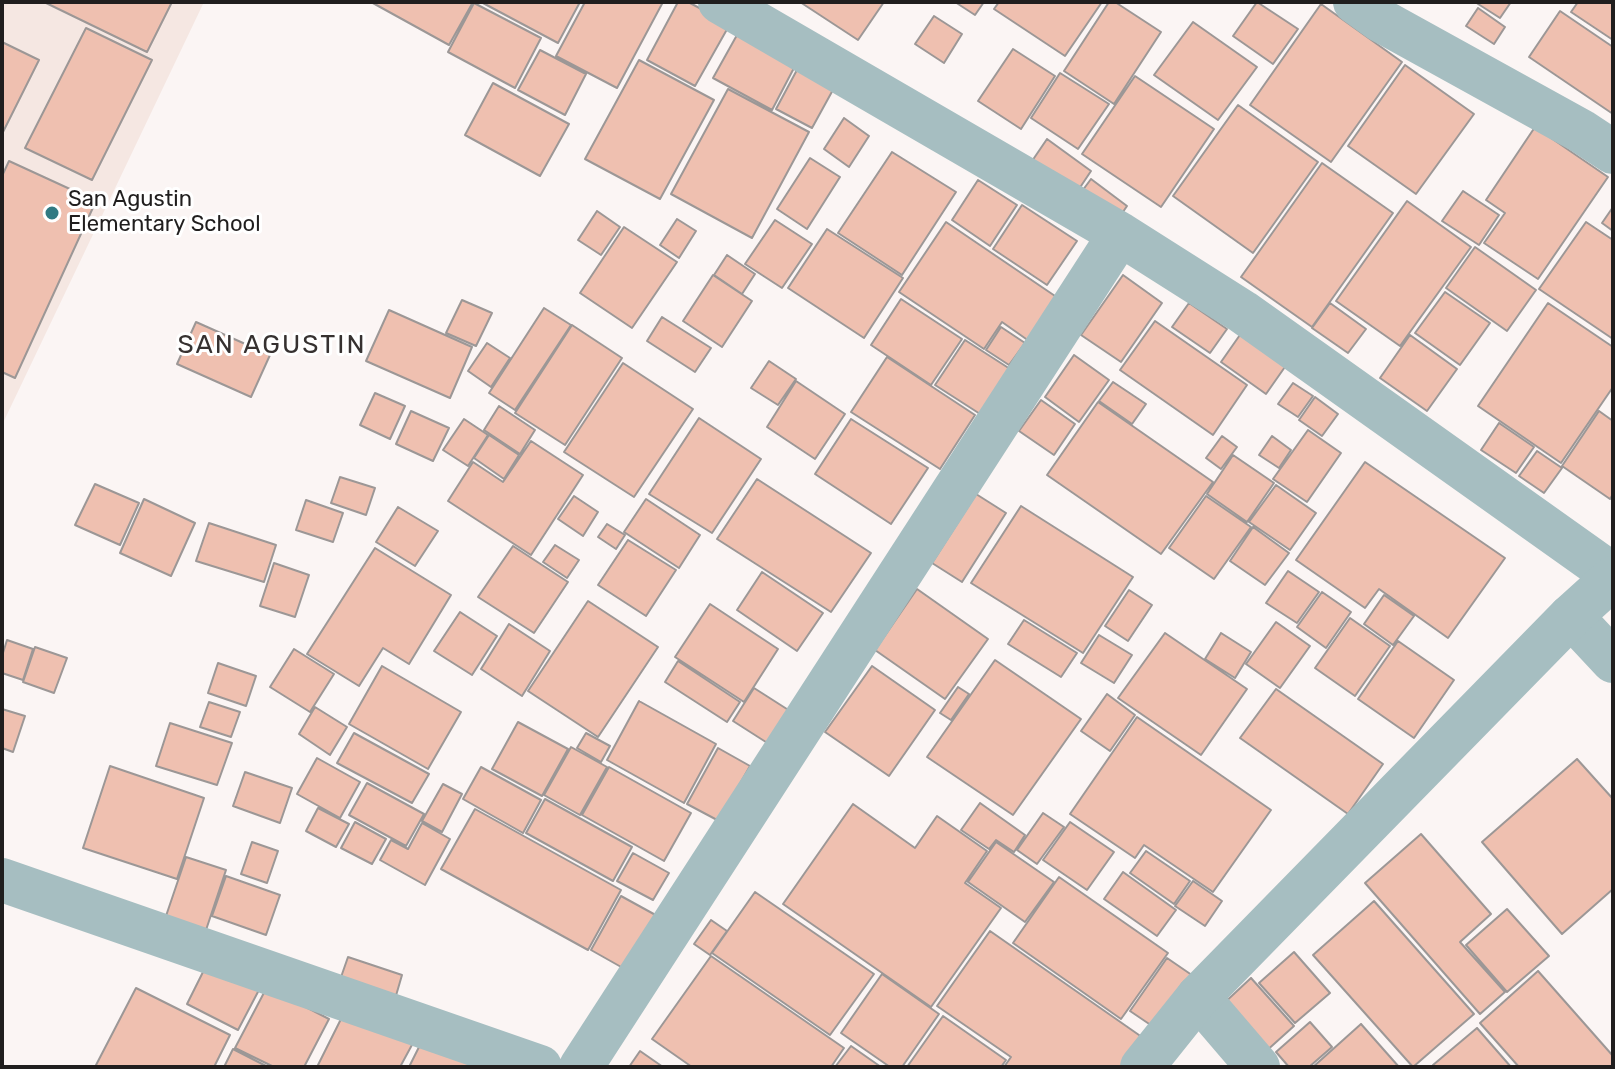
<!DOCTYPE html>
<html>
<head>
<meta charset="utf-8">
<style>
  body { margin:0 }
  #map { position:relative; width:1615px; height:1069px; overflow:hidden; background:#fbf5f4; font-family:Rubik,sans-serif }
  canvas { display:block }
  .frame { position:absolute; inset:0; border:4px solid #201e1e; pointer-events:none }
</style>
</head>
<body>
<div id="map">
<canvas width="1615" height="1069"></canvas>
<div class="frame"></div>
</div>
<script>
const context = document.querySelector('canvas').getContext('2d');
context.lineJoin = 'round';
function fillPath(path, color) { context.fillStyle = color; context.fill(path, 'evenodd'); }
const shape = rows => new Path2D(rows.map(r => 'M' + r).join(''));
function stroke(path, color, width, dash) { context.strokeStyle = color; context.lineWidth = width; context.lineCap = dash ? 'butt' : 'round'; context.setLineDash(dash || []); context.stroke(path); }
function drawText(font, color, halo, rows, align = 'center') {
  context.font = font + ' Rubik,sans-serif'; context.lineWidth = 6; context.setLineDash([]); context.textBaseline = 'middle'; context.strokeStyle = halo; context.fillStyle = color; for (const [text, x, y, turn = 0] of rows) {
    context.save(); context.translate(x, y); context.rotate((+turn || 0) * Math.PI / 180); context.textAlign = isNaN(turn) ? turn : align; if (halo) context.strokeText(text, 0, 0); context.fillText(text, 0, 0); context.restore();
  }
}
fillPath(shape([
  [2,2,204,2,2,425]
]), '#f5e7e2');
const building = shape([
  [44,2,172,2,147,52,44,2],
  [371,2,473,2,449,45,371,2],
  [481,2,580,2,558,43,481,2],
  [585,2,663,2,617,88,556,56,585,2],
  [678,2,688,2,730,24,695,86,647,60,678,2],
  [800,2,884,2,858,40,800,2],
  [955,2,984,2,975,15,955,2],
  [999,2,1102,2,1065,56,994,9,999,2],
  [1109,2,1115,2,1161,32,1114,104,1064,71,1109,2],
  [1257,2,1298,29,1273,64,1233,36,1257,2],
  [1475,2,1511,2,1500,18,1475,2],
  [1578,2,1613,2,1613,40,1571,12,1578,2],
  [474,3,541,38,515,88,448,52,474,3],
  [1321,4,1402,62,1331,162,1250,105,1321,4],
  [1478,8,1505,27,1494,44,1466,26,1478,8],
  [1560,11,1613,47,1613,114,1529,57,1560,11],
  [934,16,962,34,944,63,915,44,934,16],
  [1193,22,1257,67,1218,120,1154,75,1193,22],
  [86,28,152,60,92,180,25,148,86,28],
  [737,35,795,66,772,110,713,78,737,35],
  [2,42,39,60,2,134,2,42],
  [1013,49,1055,76,1021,129,978,101,1013,49],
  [540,50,586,74,565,115,518,90,540,50],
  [639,60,714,100,660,199,585,159,639,60],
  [1405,65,1474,114,1416,194,1348,146,1405,65],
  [798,68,834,88,812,128,776,109,798,68],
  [1060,73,1109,104,1078,149,1031,118,1060,73],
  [1135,76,1214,129,1161,207,1082,154,1135,76],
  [493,83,569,124,540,176,465,135,493,83],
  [728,89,809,132,752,238,671,194,728,89],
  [1238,105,1318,162,1253,253,1173,196,1238,105],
  [844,118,869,136,849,167,824,149,844,118],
  [1535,127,1608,177,1538,279,1484,243,1505,213,1486,200,1535,127],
  [1047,139,1091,171,1075,195,1030,164,1047,139],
  [892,152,956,192,902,275,838,233,892,152],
  [810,158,840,177,807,229,777,209,810,158],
  [9,161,96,201,15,378,2,372,2,176,9,161],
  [1322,163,1393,213,1312,327,1241,277,1322,163],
  [1091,179,1127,206,1112,228,1074,202,1091,179],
  [978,180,1017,205,990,246,952,220,978,180],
  [1463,191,1499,215,1479,245,1442,221,1463,191],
  [1407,201,1471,247,1400,346,1336,301,1407,201],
  [1022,205,1077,241,1047,285,993,249,1022,205],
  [1613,207,1613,231,1602,223,1613,207],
  [597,211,620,227,601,255,578,240,597,211],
  [677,219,696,231,679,258,660,245,677,219],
  [775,220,812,244,782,288,745,264,775,220],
  [946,222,1058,298,1029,341,1002,322,984,349,899,292,946,222],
  [1586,222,1613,240,1613,339,1539,289,1586,222],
  [624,227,677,262,632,328,580,293,624,227],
  [827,229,903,278,864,338,788,288,827,229],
  [1475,247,1536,290,1507,331,1446,288,1475,247],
  [727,255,755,274,742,294,714,275,727,255],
  [713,275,752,301,722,347,683,321,713,275],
  [1123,275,1162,303,1121,362,1081,335,1123,275],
  [1445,292,1490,323,1460,365,1415,333,1445,292],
  [901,299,962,339,931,385,871,345,901,299],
  [462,300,492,313,476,346,446,333,462,300],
  [1189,303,1227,329,1210,353,1172,327,1189,303],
  [1330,303,1366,329,1348,353,1312,328,1330,303],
  [1548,303,1613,347,1613,387,1561,463,1478,406,1548,303],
  [544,308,571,325,515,410,489,393,544,308],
  [389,310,472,347,450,398,366,361,389,310],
  [662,317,711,348,695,372,647,341,662,317],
  [1155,321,1247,385,1213,435,1120,370,1155,321],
  [196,322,270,355,251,397,177,364,196,322],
  [572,325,622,358,565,445,515,413,572,325],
  [1001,327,1025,343,1009,365,986,350,1001,327],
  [1242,332,1287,364,1266,394,1221,362,1242,332],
  [1410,335,1457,369,1427,411,1380,378,1410,335],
  [965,340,1021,376,991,421,935,385,965,340],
  [487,343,510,358,491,387,468,371,487,343],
  [1074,355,1109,380,1079,422,1045,397,1074,355],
  [887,357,975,415,940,469,851,412,887,357],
  [769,361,796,379,778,405,751,388,769,361],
  [623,363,693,409,634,497,564,452,623,363],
  [796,381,845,414,815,459,767,427,796,381],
  [1113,382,1146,404,1132,424,1099,401,1113,382],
  [1293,383,1313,396,1298,417,1278,404,1293,383],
  [375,393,405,406,390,439,360,425,375,393],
  [1315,397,1338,414,1322,436,1299,420,1315,397],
  [1041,400,1075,424,1054,455,1019,431,1041,400],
  [1098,402,1213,482,1161,554,1047,475,1098,402],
  [499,406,535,430,520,454,484,430,499,406],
  [411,411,449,428,433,461,396,444,411,411],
  [1599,411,1613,421,1613,494,1610,499,1562,466,1599,411],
  [699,418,761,459,712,533,649,494,699,418],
  [464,419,488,435,468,466,443,450,464,419],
  [851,419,928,468,891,524,815,474,851,419],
  [1499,423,1534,447,1516,473,1481,450,1499,423],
  [1308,430,1341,453,1307,502,1273,479,1308,430],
  [489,435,519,455,504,479,474,458,489,435],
  [1222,436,1237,447,1221,469,1206,458,1222,436],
  [1272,436,1291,450,1279,468,1259,455,1272,436],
  [531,441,583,475,531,555,448,501,473,462,503,482,531,441],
  [1537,451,1562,468,1544,493,1519,476,1537,451],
  [1233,455,1274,483,1247,522,1207,494,1233,455],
  [1365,462,1505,558,1448,638,1379,589,1365,608,1296,560,1365,462],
  [340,477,375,488,366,515,331,503,340,477],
  [757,479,871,553,831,612,717,539,757,479],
  [95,484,139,503,120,545,75,525,95,484],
  [1276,485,1316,513,1290,550,1249,522,1276,485],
  [976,494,1006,513,962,582,932,563,976,494],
  [574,496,598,512,583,536,558,519,574,496],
  [1206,496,1251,527,1214,579,1169,548,1206,496],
  [144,499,195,523,171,576,120,553,144,499],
  [646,499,700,535,679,568,624,532,646,499],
  [306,500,343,513,333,542,296,530,306,500],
  [1021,506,1133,577,1083,653,971,583,1021,506],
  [398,507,438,531,415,566,376,542,398,507],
  [209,523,276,545,264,582,196,561,209,523],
  [607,524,625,535,616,549,598,537,607,524],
  [1253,527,1289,553,1265,585,1230,561,1253,527],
  [628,540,676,570,646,616,598,585,628,540],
  [555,545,579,560,567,578,543,562,555,545],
  [513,546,568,582,534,633,478,597,513,546],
  [375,548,451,595,409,664,383,648,359,686,307,654,375,548],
  [274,563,309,575,295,617,260,606,274,563],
  [1288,571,1319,592,1297,623,1266,603,1288,571],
  [762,572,823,613,797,651,737,610,762,572],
  [917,589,988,639,945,699,875,650,917,589],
  [1129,590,1152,605,1128,641,1105,626,1129,590],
  [1322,592,1351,612,1326,648,1297,627,1322,592],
  [1384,595,1414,616,1393,645,1364,624,1384,595],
  [588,601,658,647,598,737,528,691,588,601],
  [710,604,778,649,744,702,675,657,710,604],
  [460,612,497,636,472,675,434,651,460,612],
  [1350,618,1390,646,1355,696,1315,668,1350,618],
  [1024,620,1077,653,1061,677,1008,644,1024,620],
  [1276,622,1310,646,1280,688,1246,664,1276,622],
  [509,624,550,651,522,696,481,669,509,624],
  [1165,633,1247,689,1201,755,1118,698,1165,633],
  [1221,633,1251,652,1235,678,1205,659,1221,633],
  [1099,635,1132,655,1114,683,1081,663,1099,635],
  [7,640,33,649,23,680,2,673,2,656,7,640],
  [1398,641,1454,680,1414,738,1358,699,1398,641],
  [35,647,67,658,54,693,23,682,35,647],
  [294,649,334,674,310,712,270,687,294,649],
  [995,660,1081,719,1013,815,927,757,995,660],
  [678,661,740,702,727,722,665,682,678,661],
  [218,663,256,676,246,706,208,693,218,663],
  [382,666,461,712,428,769,349,724,382,666],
  [872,666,935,710,889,776,825,732,872,666],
  [958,687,969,694,951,720,940,713,958,687],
  [754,688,790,711,769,744,733,721,754,688],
  [1276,689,1383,764,1348,814,1240,738,1276,689],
  [1107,694,1135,715,1110,751,1081,731,1107,694],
  [639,701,716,744,684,803,607,760,639,701],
  [209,702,240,712,231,737,200,727,209,702],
  [315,707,347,727,330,755,299,734,315,707],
  [2,709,25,716,13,752,2,748,2,709],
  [1137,717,1271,810,1213,892,1144,845,1135,858,1070,814,1137,717],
  [518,722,568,749,542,796,492,769,518,722],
  [170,723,232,743,217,785,156,766,170,723],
  [354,733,429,774,412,803,337,763,354,733],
  [586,733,610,746,601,762,577,748,586,733],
  [571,747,607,767,580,815,544,795,571,747],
  [718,748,750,766,719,821,687,804,718,748],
  [317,758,360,782,340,818,297,794,317,758],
  [1577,759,1613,799,1613,889,1562,934,1482,842,1577,759],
  [110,766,204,798,177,879,83,848,110,766],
  [481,767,541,800,523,833,463,799,481,767],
  [609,767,691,813,664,861,582,815,609,767],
  [245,772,292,788,280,823,233,806,245,772],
  [367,783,424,814,406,846,349,815,367,783],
  [443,784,462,794,442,832,422,821,443,784],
  [545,799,632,847,613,881,526,833,545,799],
  [980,803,1025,835,1014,852,996,840,989,849,961,830,980,803],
  [853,804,915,848,937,816,987,851,965,883,1001,908,931,1007,783,904,853,804],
  [318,808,349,824,336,847,306,831,318,808],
  [475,809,621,890,588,950,441,869,475,809],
  [1043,813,1064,827,1037,864,1017,850,1043,813],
  [355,822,386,839,372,864,341,848,355,822],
  [1070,822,1114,852,1087,890,1043,860,1070,822],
  [422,823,450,839,425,885,380,860,391,840,408,849,422,823],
  [1421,834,1491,914,1460,942,1505,992,1480,1014,1365,883,1421,834],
  [252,842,278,851,267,883,241,874,252,842],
  [996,842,1054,882,1025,922,968,882,996,842],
  [1146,851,1190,881,1174,904,1130,873,1146,851],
  [633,853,669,873,653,900,617,881,633,853],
  [186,857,226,870,206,930,166,916,186,857],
  [1123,872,1176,910,1157,936,1104,899,1123,872],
  [226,876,280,895,266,935,212,916,226,876],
  [1059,877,1168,953,1121,1019,1013,943,1059,877],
  [1193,881,1222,901,1205,926,1175,906,1193,881],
  [755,892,874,974,830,1035,712,953,755,892],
  [621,896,661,918,630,972,591,950,621,896],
  [1374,901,1474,1014,1413,1067,1313,955,1374,901],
  [1507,909,1549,956,1507,992,1466,945,1507,909],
  [711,920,727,931,710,955,694,944,711,920],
  [990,931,1149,1042,1131,1067,1004,1067,1011,1057,937,1006,990,931],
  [1294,952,1330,993,1295,1023,1259,983,1294,952],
  [711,956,844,1048,831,1067,692,1067,652,1039,711,956],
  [348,957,402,975,395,999,340,980,348,957],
  [1167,958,1202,982,1164,1034,1130,1011,1167,958],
  [208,962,260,988,238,1030,187,1004,208,962],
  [1538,971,1613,1056,1613,1067,1519,1067,1480,1023,1538,971],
  [882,974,939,1014,902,1067,890,1067,841,1033,882,974],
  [1251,978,1294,1026,1264,1053,1222,1005,1251,978],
  [267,987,329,1019,304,1067,274,1067,235,1048,267,987],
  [136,988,230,1035,214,1067,95,1067,136,988],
  [346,1009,413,1043,400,1067,317,1067,346,1009],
  [943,1016,1006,1060,1001,1067,907,1067,943,1016],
  [1310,1022,1332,1047,1309,1067,1289,1067,1276,1052,1310,1022],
  [1361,1024,1399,1067,1313,1067,1361,1024],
  [1477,1028,1511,1067,1435,1067,1433,1065,1477,1028],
  [425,1035,488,1067,409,1067,425,1035],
  [851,1046,881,1067,835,1067,851,1046],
  [233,1049,268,1067,224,1067,233,1049],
  [640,1051,663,1067,629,1067,640,1051]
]);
fillPath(building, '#efc0b0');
stroke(building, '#9c9796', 2);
stroke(shape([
  [720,2,1120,234,1243,312,1613,575],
  [1355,2,1380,20,1581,131,1613,152],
  [1571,616,1613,661],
  [2,880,540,1067],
  [1198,997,1258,1067],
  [581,1067,1120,234]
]), '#a6bec1', 44);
stroke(shape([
  [1142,1067,1198,997,1571,616,1613,578]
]), '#a6bec1', 44);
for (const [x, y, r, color] of [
  [52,213,8,"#317982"]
]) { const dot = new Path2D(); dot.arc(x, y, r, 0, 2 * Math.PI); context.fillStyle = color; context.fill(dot); stroke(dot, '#fff', 3); }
drawText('22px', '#201e1e', '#fff', [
  ["San Agustin",68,200],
  ["Elementary School",68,225]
], 'left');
context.letterSpacing = '2px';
drawText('26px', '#363130', '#fff', [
  ["SAN AGUSTIN",272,345]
]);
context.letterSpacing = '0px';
</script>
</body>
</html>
